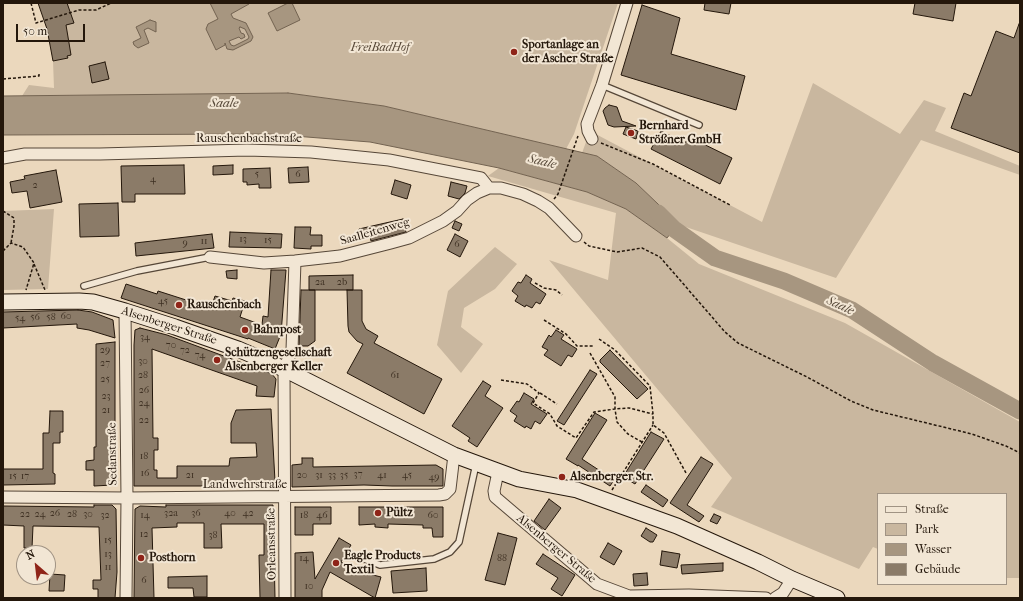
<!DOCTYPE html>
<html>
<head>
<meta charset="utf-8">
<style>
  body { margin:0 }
  #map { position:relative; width:1023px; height:601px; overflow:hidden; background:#ebd8bd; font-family:"IM FELL French Canon",serif }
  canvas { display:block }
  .frame { position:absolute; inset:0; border:4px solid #24170b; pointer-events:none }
  .legend { position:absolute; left:877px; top:493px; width:130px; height:92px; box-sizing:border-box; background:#f2e6d4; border:1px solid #a09384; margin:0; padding:5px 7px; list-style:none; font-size:12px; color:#24170b }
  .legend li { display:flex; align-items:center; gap:8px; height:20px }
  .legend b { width:20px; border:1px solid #a09384 }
  .north { position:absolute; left:16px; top:545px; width:40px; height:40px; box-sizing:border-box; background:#f2e6d4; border:1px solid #a09384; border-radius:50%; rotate:332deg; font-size:11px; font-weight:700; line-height:16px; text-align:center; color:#24170b }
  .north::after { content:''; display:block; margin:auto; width:14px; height:18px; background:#8f2418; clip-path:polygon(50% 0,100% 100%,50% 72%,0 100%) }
  .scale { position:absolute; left:16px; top:24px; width:69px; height:18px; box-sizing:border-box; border:2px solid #24170b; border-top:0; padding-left:5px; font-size:12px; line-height:14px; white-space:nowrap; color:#24170b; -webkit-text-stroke:3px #f2e6d4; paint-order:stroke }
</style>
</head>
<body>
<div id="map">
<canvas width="1023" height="601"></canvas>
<div class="frame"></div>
<ul class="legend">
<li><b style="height:5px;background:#f2e6d4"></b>Straße</li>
<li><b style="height:11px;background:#c9b79f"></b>Park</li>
<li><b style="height:11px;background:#a79680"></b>Wasser</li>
<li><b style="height:11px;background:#8b7b68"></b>Gebäude</li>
</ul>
<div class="north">N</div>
<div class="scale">50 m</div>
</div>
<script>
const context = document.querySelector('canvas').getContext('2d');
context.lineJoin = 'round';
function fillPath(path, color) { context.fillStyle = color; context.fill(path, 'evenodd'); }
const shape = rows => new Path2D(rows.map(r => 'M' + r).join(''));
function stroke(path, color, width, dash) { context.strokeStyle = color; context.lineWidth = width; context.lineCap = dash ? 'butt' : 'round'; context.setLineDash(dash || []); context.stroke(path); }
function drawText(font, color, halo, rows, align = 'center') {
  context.font = font + ' "IM FELL French Canon",serif'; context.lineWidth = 4; context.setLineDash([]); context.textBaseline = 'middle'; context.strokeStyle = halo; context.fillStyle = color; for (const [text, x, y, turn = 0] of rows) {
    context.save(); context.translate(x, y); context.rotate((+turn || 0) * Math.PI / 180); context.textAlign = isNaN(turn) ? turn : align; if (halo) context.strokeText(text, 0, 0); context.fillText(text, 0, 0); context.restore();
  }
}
fillPath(shape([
  [38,3,618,3,574,134,566,149,384,106,288,93,22,96,29,85,54,88,53,61,47,29],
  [813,83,900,134,924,100,946,108,935,131,1020,166,1020,175,921,140,836,278,680,225,636,183,597,156,582,153,590,131,762,222],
  [499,168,587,192,626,209,667,238,699,264,845,323,1020,422,1020,578,1006,578,1006,494,878,494,878,549,873,547,859,569,711,507,732,478,549,260,608,280,616,213,488,176],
  [54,209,48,289,3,290,3,211],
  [495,247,517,264,495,289,464,308,461,327,483,344,461,373,437,345,448,291]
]), '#c9b79f');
const water = shape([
  [210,3,249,3,249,4,231,14,233,18,246,23,253,37,251,41,233,50,227,49,225,43,225,45,216,50,206,29,208,24,218,19,210,3],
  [240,27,245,29,249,37,248,39,234,46,231,45,229,41,239,37,241,39,245,37,244,34,241,33,239,28,240,27],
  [288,3,292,3,300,20,277,31,268,13,288,3],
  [150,20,156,22,156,32,148,28,144,30,149,43,138,48,134,45,133,42,141,38,136,27,150,20],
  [288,93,384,106,597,156,636,183,680,225,674,229,667,238,626,209,587,192,499,168,370,142,269,134,3,135,3,96,288,93]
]);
fillPath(water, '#a79680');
stroke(water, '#736351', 1);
stroke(shape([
  [658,213,674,229,715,258,784,281,852,310,933,363,1020,411]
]), '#a79680', 17);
const building = shape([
  [38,3,67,3,74,23,66,25,71,55,67,56,68,58,53,61,47,29,38,3],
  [705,3,731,3,729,14,704,10,705,3],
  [915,3,956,3,953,21,913,14,915,3],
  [642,5,680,18,671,54,745,76,736,110,621,75,642,5],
  [1019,24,1020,24,1020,153,951,128,964,93,971,96,996,31,1014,38,1019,24],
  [105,62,109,79,92,83,89,66,105,62],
  [609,105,617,107,622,121,636,126,614,127,608,125,603,111,605,108,609,105],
  [626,127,638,131,636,139,623,134,626,127],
  [661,131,685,143,689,137,732,158,720,184,651,149,661,131],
  [184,165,185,194,135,194,135,202,122,202,121,166,184,165],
  [233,165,233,174,213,175,213,166,233,165],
  [308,167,309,182,289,183,288,168,308,167],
  [270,168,271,188,259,188,259,184,247,185,247,182,243,182,243,169,270,168],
  [56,170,62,202,30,208,27,191,12,193,10,182,25,179,24,176,56,170],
  [395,180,411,185,407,199,391,194,395,180],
  [451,182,467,186,465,193,459,199,448,196,451,182],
  [118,203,119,236,80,237,79,204,118,203],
  [403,219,406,232,371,241,370,236,361,238,359,229,403,219],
  [455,221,462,224,459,231,452,228,455,221],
  [295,227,311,227,310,235,322,235,322,246,311,246,311,249,294,248,295,227],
  [230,232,282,234,281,248,229,247,230,232],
  [212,234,214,248,136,256,135,243,212,234],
  [455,234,468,241,460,257,447,250,455,234],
  [237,270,237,279,227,278,226,271,237,270],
  [271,270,286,270,281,334,275,349,248,338,248,339,121,298,126,284,157,294,158,291,211,308,215,296,232,301,233,298,245,301,240,317,262,325,263,316,268,317,271,270],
  [353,275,353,290,309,290,309,276,353,275],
  [526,275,532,279,530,283,546,294,540,304,536,302,532,308,526,305,525,307,515,301,518,296,512,291,518,282,521,283,526,275],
  [301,290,315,290,315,341,308,346,299,346,301,290],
  [347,290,362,290,362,321,366,329,378,336,374,343,442,379,424,414,347,373,363,344,357,341,349,332,348,326,347,290],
  [78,310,92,312,113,320,115,338,89,330,77,328,77,324,3,328,3,312,78,310],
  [140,328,167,335,267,372,272,374,276,379,274,397,256,396,257,386,152,349,153,438,158,438,158,450,154,450,154,470,157,470,157,478,177,478,177,466,229,466,230,458,257,457,256,443,231,443,231,423,236,410,271,409,275,481,270,486,134,486,134,345,135,330,140,328],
  [556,330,564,335,561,339,577,349,572,357,568,355,561,366,544,355,548,350,542,347,549,335,551,337,556,330],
  [115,342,115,480,113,485,94,486,94,470,86,470,86,461,94,460,94,447,96,447,96,344,115,342],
  [610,350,648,389,637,399,600,362,600,360,610,350],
  [590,370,597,374,564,425,557,421,590,370],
  [483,381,491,386,485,396,503,408,477,447,468,441,470,438,452,426,483,381],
  [524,393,534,399,531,404,547,414,540,424,535,421,531,429,526,426,525,428,514,421,517,416,510,411,517,401,519,402,524,393],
  [50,411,63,411,63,432,60,432,60,443,53,443,53,473,55,474,55,484,3,485,3,469,43,469,43,433,49,433,50,411],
  [595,413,607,420,582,459,614,480,610,486,578,465,578,466,566,459,595,413],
  [651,432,664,439,635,484,623,477,651,432],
  [701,457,713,464,687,505,704,516,699,522,670,503,701,457],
  [302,458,313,458,313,467,436,465,443,469,443,486,392,486,364,485,292,487,292,465,302,464,302,458],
  [646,485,668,500,663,507,641,492,646,485],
  [549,499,561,508,545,530,534,521,549,499],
  [94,505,112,505,116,509,117,572,115,598,98,598,98,589,93,589,93,580,101,580,99,527,33,526,32,548,24,548,24,526,3,525,3,506,94,507,94,505],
  [166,505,273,505,275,598,260,598,259,555,264,555,264,524,221,524,222,548,204,548,204,523,177,523,177,527,152,528,154,598,134,598,135,509,140,506,166,507,166,505],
  [295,507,331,507,331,524,313,524,313,535,295,535,295,507],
  [359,507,443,507,443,537,433,537,432,528,423,528,423,525,388,524,388,528,375,527,375,524,359,525,359,507],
  [714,514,721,517,717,524,710,521,714,514],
  [646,528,657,535,653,542,650,542,641,536,646,528],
  [498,533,517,538,505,585,485,580,498,533],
  [339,538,351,545,341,562,357,571,381,577,375,598,330,572,322,590,322,598,295,598,295,553,313,552,315,579,339,538],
  [608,543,622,551,614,565,600,557,608,543],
  [662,551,680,554,677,568,660,565,662,551],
  [543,554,575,575,562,596,551,589,558,578,536,564,543,554],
  [723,563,723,571,682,574,681,565,723,563],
  [426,568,427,591,393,593,391,571,426,568],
  [647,573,648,585,634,586,633,574,647,573],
  [50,574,65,575,64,591,49,591,50,574],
  [207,576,207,597,194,597,193,588,168,588,168,577,207,576]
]);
fillPath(building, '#8b7b68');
stroke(building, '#24170b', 1);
const lane = shape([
  [602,85,699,125],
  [84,286,137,271,210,257],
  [353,555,380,565,434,559,450,552,459,542,476,464]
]);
const street = shape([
  [592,139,588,131,587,124,602,85,627,3],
  [3,158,25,154,100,154,247,150,311,152,389,160,481,178,489,188],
  [210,257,264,263,295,261,340,256,391,243,409,238,443,221,457,211,467,200,477,193,489,188,501,188,523,194,538,201,549,208,576,236],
  [125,311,127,498,126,598],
  [498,472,494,491,495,497,597,584,629,596,689,595,766,598],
  [3,497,127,498,439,495,445,494,450,489,454,455],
  [285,598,284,369,292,350,295,261],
  [775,598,783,593,792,579]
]);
const secondary = shape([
  [3,302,79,301,93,302,125,311,175,327,238,349,284,369,454,455,519,479,577,490,677,526,758,562,792,579,837,598]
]);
stroke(lane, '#564738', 8);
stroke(street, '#564738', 13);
stroke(secondary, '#24170b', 17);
stroke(shape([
  [31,3,36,23,79,10,96,10,111,3],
  [3,79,39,76,39,72],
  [601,143,653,164,730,205],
  [554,199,558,194,578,136],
  [3,211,14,218,14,226,11,243],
  [584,242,589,246,617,252,642,248,660,257,725,332,738,343,807,377,851,401,873,410,972,434,1006,446,1020,453],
  [3,251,11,243,23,247,34,263,26,290],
  [34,264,45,290],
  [535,283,544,288,556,290,562,295],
  [544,320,566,334,577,346,594,346],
  [599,339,615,350,650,386,653,414,653,425,664,433,686,473],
  [590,353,615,397,615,409,629,408,653,414],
  [501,380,527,384,539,393,533,403,550,414,557,426,576,438,594,412,615,409,617,422,628,434,642,442],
  [540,393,557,404],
  [612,490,653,425]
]), '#24170b', 1.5, [3, 2]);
stroke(lane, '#f2e6d4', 5.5);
stroke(street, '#f2e6d4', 11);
stroke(secondary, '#f2e6d4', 15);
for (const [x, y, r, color] of [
  [514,52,4,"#8f2418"],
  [631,133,4,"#8f2418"],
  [179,305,4,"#8f2418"],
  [245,330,4,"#8f2418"],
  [217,360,4,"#8f2418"],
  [562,477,4,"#8f2418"],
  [378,513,4,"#8f2418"],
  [141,558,4,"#8f2418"],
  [336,563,4,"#8f2418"]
]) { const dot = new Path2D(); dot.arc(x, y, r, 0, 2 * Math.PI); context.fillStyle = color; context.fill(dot); stroke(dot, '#f2e6d4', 1.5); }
drawText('10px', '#3e3022', null, [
  ["5",257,175],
  ["6",298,175],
  ["4",153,180],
  ["2",35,186],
  ["13",243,240],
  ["15",268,241],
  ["11",204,242],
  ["9",185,244],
  ["6",457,245],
  ["2a",320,283],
  ["2b",342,283],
  ["45",163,302],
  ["60",66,317],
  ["56",35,318],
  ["58",51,318],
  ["54",20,319],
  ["34",145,338],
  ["70",171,346],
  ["29",105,351],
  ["72",185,351],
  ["74",200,356],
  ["30",143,362],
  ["27",105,364],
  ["28",143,376],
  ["61",395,376],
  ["25",105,380],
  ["26",144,391],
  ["23",106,397],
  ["24",144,404],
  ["21",106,411],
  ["22",144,421],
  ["18",144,457],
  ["16",145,474],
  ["37",358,475],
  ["21",190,476],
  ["20",302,476],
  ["31",319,476],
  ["33",332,476],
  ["35",344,476],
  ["41",382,476],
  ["45",407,476],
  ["15",13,477],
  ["17",25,477],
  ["49",434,478],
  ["26",55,514],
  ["32a",171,514],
  ["36",196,514],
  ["40",230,514],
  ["42",248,514],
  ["22",25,515],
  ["24",40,515],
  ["28",72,515],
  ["30",88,515],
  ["32",105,516],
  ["14",145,516],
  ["18",304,516],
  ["46",322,516],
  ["60",433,516],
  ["12",144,535],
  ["38",213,536],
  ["15",108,541],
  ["13",108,555],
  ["14",304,559],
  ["88",502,559],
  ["11",108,568],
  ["6",144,581],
  ["10",309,587]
]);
drawText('bold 12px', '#24170b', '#f2e6d4', [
  ["Sportanlage an",522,45],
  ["der Ascher Straße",522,59],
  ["Bernhard",639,126],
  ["Strößner GmbH",639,140],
  ["Rauschenbach",187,305],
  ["Bahnpost",253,330],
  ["Schützengesellschaft",225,353],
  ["Alsenberger Keller",225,367],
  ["Alsenberger Str.",570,477],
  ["Pültz",386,513],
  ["Eagle Products",344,556],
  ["Textil",344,570],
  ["Posthorn",149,558]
], 'left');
drawText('italic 12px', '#564737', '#f2e6d4', [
  ["FreiBadHof",380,48]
]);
drawText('12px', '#24170b', '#f2e6d4', [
  ["Rauschenbachstraße",249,139],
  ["Saalleitenweg",375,232,-16],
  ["Alsenberger Straße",169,326,18],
  ["Sedanstraße",113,454,-91],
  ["Landwehrstraße",245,485],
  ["Orleansstraße",272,544,-91],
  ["Alsenberger Straße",556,549,40]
]);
drawText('italic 13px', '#584a3a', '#f2e6d4', [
  ["Saale",224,104],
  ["Saale",542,162,13],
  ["Saale",840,306,25]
]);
</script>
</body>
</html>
